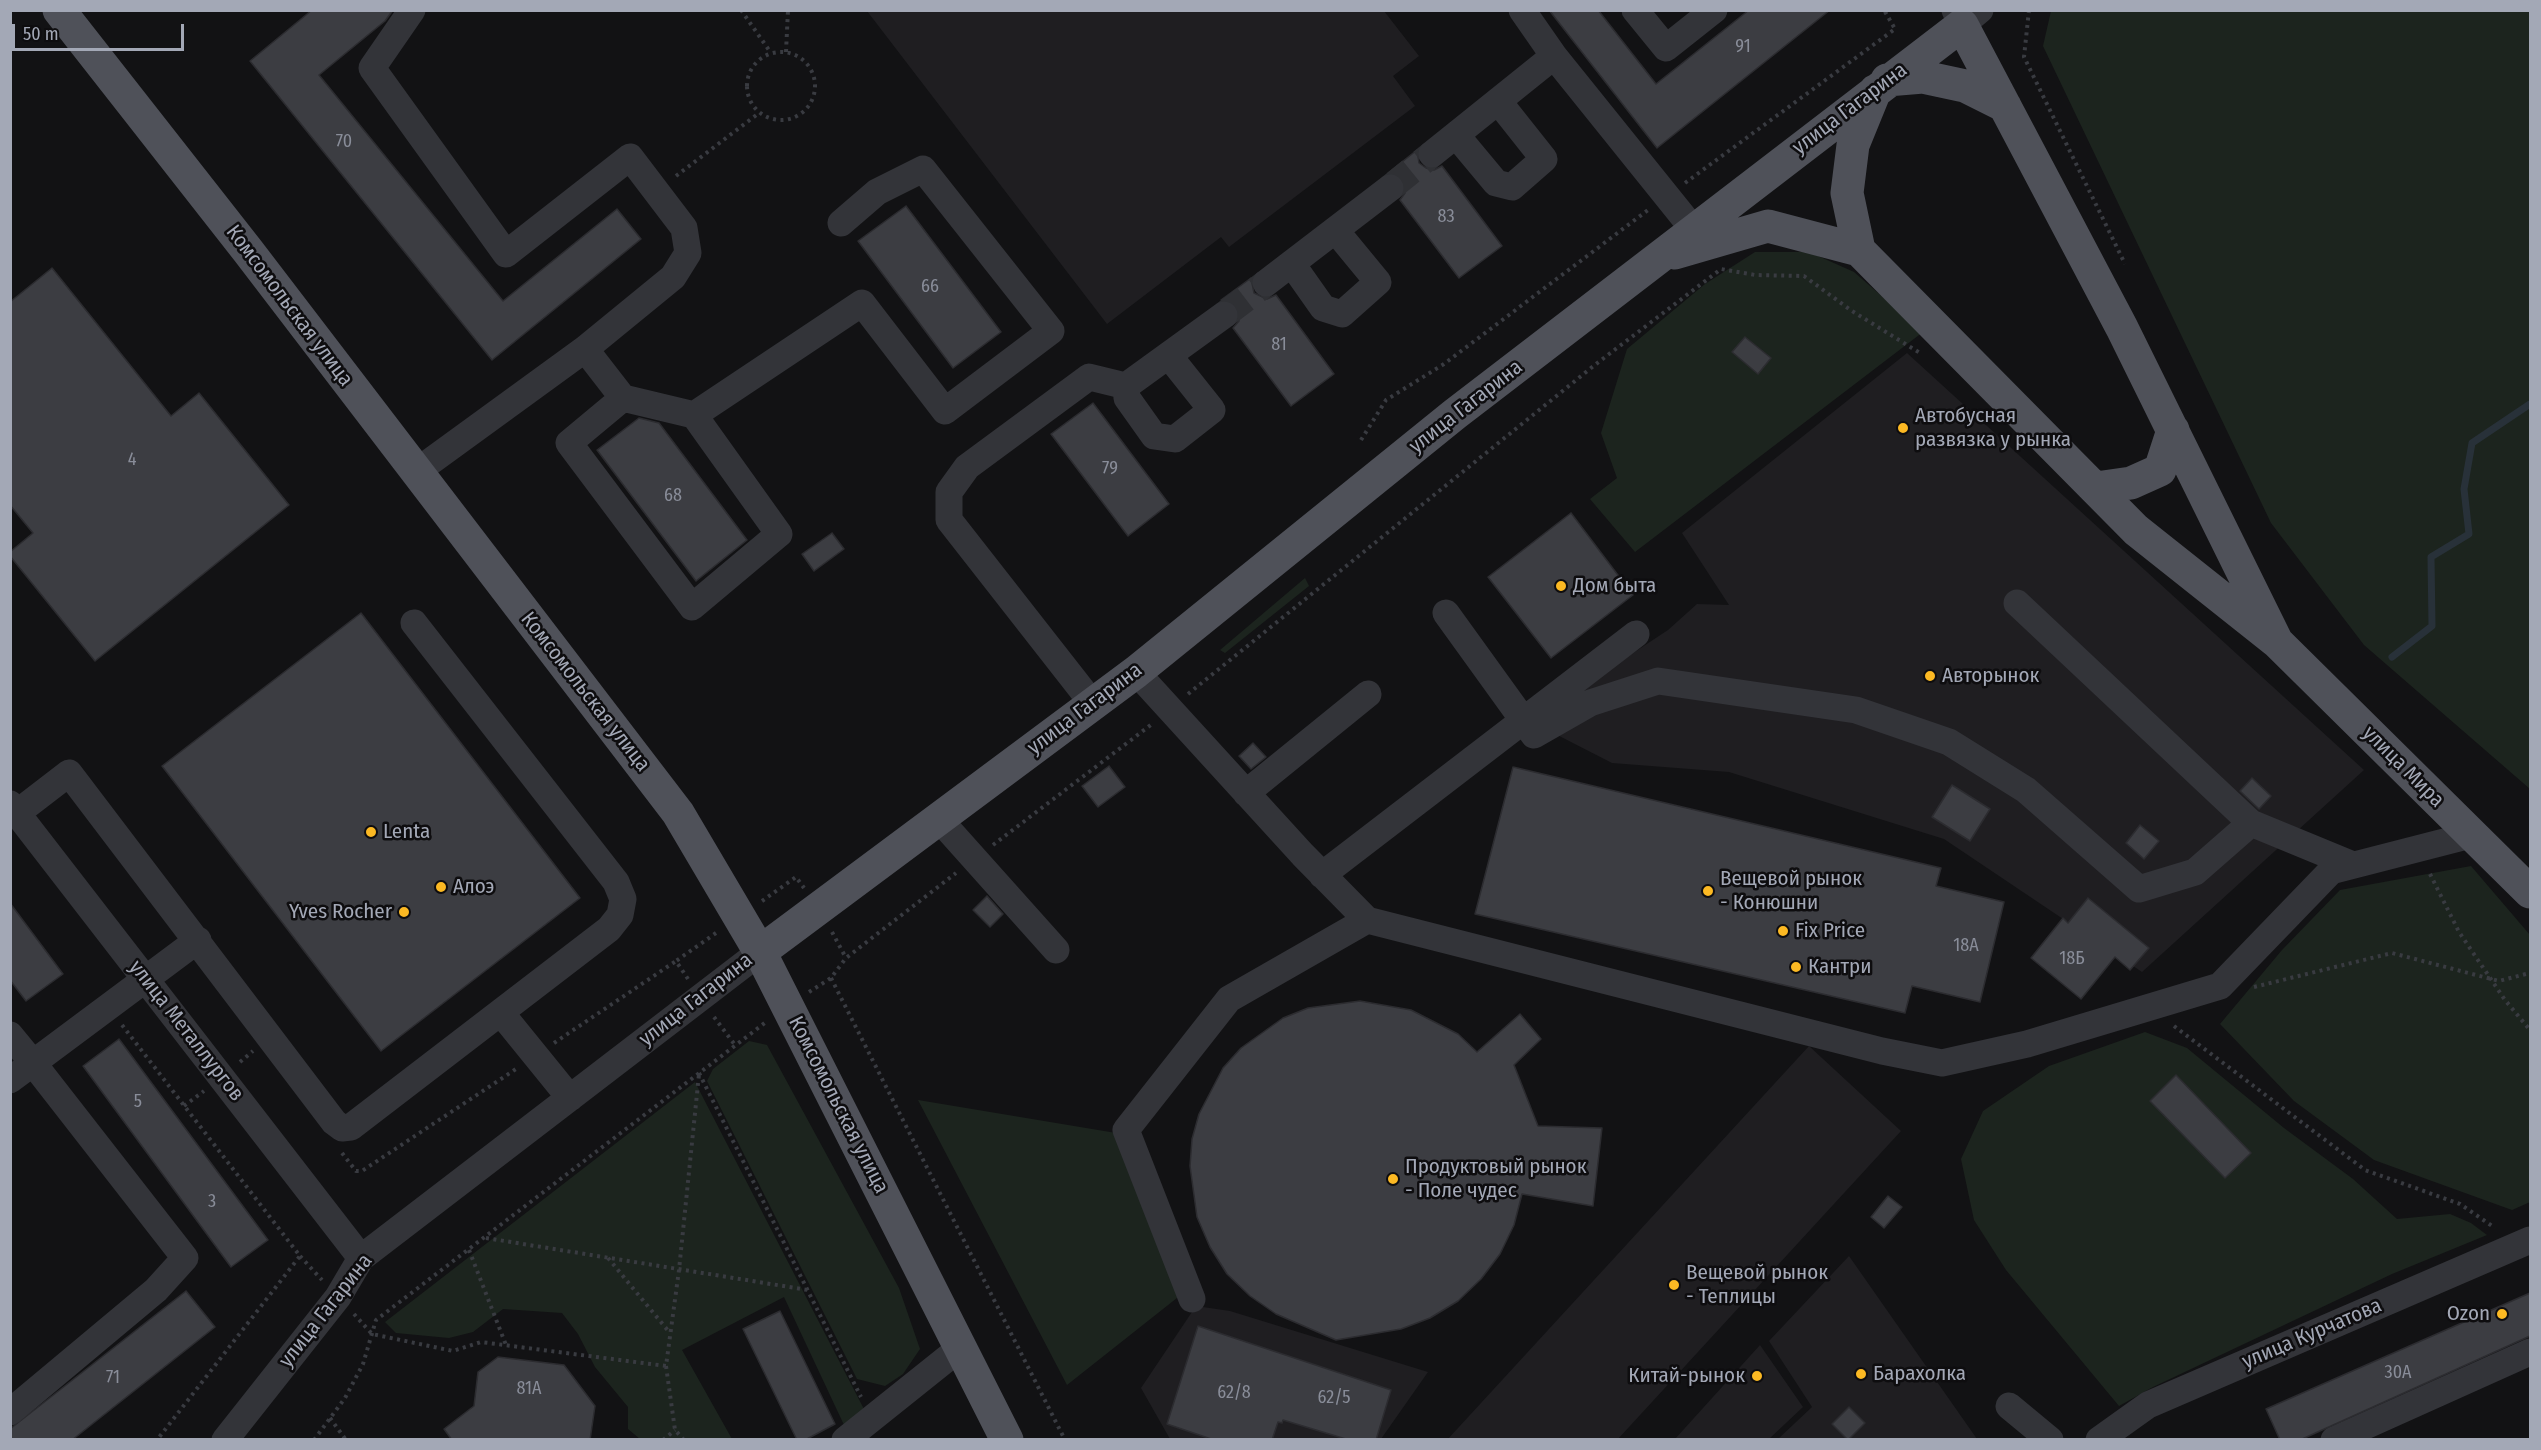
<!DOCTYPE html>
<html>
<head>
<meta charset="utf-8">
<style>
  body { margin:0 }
  #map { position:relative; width:2541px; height:1450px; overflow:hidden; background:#121214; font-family:"Fira Sans Condensed",sans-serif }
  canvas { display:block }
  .frame { position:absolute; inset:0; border:12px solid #a3a8b6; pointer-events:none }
  .scale { position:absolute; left:12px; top:24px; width:172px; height:27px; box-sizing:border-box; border:3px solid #a3a8b6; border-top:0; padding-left:8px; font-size:18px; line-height:21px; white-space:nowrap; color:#a3a8b6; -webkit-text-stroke:4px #0e0d0f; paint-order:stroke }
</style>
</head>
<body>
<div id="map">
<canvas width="2541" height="1450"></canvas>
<div class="frame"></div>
<div class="scale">50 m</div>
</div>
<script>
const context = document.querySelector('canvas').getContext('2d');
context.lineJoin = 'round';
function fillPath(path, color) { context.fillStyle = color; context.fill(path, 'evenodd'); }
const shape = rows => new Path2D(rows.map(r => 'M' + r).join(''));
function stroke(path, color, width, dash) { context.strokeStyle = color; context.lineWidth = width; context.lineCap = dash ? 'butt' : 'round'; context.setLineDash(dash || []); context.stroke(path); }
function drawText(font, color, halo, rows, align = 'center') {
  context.font = font + ' "Fira Sans Condensed",sans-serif'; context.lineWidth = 5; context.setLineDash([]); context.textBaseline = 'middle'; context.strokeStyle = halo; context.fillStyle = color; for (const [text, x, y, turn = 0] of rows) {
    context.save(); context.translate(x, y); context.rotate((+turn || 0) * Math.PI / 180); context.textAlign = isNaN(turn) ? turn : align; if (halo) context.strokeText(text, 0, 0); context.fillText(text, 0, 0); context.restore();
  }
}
fillPath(shape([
  [867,11,1384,11,1419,56,1393,76,1415,106,1229,247,1221,237,1107,324],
  [1907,353,2364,770,2142,972,1944,839,1729,772,1612,763,1530,721,1668,630,1697,604,1729,605,1682,533],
  [1809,1046,1901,1131,1618,1439,1447,1440],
  [1849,1256,1977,1439,1778,1439,1812,1407,1769,1341],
  [1196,1306,1230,1311,1428,1372,1381,1439,1170,1439,1141,1388],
  [1760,1345,1803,1407,1769,1439,1675,1439]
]), '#1f1e21');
fillPath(shape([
  [2051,11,2530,11,2530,789,2364,645,2271,523,2043,46],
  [1755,252,1809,252,1854,272,1923,332,1635,552,1590,499,1617,478,1601,433,1627,349,1705,284],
  [1305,578,1309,586,1225,653,1220,650],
  [2471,866,2530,935,2530,1202,2512,1210,2374,1160,2294,1101,2220,1024,2282,950,2340,890],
  [2145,1032,2187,1048,2284,1128,2353,1179,2397,1219,2450,1214,2471,1223,2487,1235,2392,1274,2153,1387,2119,1406,2006,1270,1974,1220,1961,1159,1983,1111,2049,1066],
  [749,1041,767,1045,899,1288,920,1349,903,1374,885,1386,857,1379,707,1081,713,1069],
  [695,1082,866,1413,844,1425,784,1297,682,1350,732,1439,640,1439,628,1429,628,1407,595,1367,578,1334,562,1313,503,1309,473,1332,449,1338,396,1333,385,1322],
  [918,1100,1116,1133,1182,1294,1067,1385]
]), '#1c241e');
stroke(shape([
  [2392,657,2432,626,2431,557,2469,534,2464,489,2472,443,2530,404]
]), '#283139', 7);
const building = shape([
  [312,10,393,10,385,21,319,75,503,301,617,209,641,239,492,360,250,61,312,10],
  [1549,10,1598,10,1656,84,1749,10,1830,10,1657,148,1549,10],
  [1417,150,1419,163,1426,168,1434,170,1442,166,1502,246,1459,278,1400,200,1405,193,1403,179,1397,174,1388,173,1417,150],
  [906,206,1001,332,953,368,858,241,906,206],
  [52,268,171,416,199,393,289,505,95,661,10,556,10,552,33,533,10,505,10,302,52,268],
  [1251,278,1254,293,1267,299,1276,295,1334,374,1291,406,1233,328,1239,321,1237,306,1230,300,1221,300,1251,278],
  [1745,337,1771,358,1758,374,1732,352,1745,337],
  [1093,403,1169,504,1128,536,1051,434,1093,403],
  [639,418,659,423,747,540,696,581,597,450,639,418],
  [1571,513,1633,595,1551,658,1488,577,1571,513],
  [832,533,844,549,814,571,802,554,832,533],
  [361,613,580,898,381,1051,162,766,361,613],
  [1253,743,1266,757,1251,769,1239,756,1253,743],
  [1109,766,1125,787,1098,807,1082,786,1109,766],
  [1513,767,1941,868,1936,886,2004,902,1980,1002,1912,986,1905,1013,1475,914,1513,767],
  [2252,778,2271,796,2259,809,2240,791,2252,778],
  [1952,785,1990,809,1970,841,1932,817,1952,785],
  [2140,825,2159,841,2144,859,2126,843,2140,825],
  [987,896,1003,914,990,927,973,910,987,896],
  [2088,898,2149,948,2130,970,2115,957,2081,999,2031,958,2063,918,2068,923,2088,898],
  [10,903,63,974,26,1001,10,980,10,903],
  [1360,1001,1411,1010,1458,1034,1477,1052,1520,1014,1541,1039,1514,1065,1538,1126,1602,1128,1593,1206,1522,1194,1514,1225,1500,1254,1481,1279,1458,1301,1430,1318,1401,1329,1336,1340,1276,1314,1250,1296,1227,1274,1210,1247,1197,1217,1190,1166,1192,1139,1199,1114,1223,1068,1241,1048,1283,1018,1308,1008,1360,1001],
  [119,1039,268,1240,231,1267,83,1066,119,1039],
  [2176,1075,2251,1153,2225,1178,2150,1101,2176,1075],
  [1888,1196,1902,1207,1884,1228,1871,1217,1888,1196],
  [186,1291,215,1327,72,1440,10,1440,10,1429,186,1291],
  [2530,1293,2530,1336,2300,1440,2280,1440,2266,1409,2530,1293],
  [780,1311,835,1424,805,1440,797,1440,743,1329,780,1311],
  [1198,1326,1391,1390,1376,1440,1349,1440,1283,1420,1282,1423,1278,1422,1272,1440,1214,1440,1167,1424,1198,1326],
  [498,1357,564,1365,595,1406,590,1440,452,1440,444,1429,474,1406,478,1372,498,1357],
  [1849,1407,1865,1423,1848,1440,1832,1424,1849,1407]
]);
fillPath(building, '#3c3d42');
stroke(building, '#2c2c30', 1.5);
stroke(shape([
  [1390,188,1432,154],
  [1224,315,1266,283]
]), '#2f3034', 27, [27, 14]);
stroke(shape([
  [741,10,771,53],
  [2029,10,2024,57,2125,264],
  '747 86a34 34 0 1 1 68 0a34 34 0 1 1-68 0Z',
  [786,52,788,10],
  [676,176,759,113],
  [1685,183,1895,29,1884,10],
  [1361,440,1386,400,1444,364,1648,210],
  [1188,694,1596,364,1721,269,1755,275,1804,276,1852,311,1920,353],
  [993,845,1152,724],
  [2430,874,2459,932,2505,1000,2530,1030],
  [762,901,796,877,804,888],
  [832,932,846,958],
  [831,978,1065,1440],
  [688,979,676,961,716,933],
  [2254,987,2392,953,2499,981,2530,973],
  [809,992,831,978,846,958,956,873],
  [714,1017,735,1045],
  [122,1025,300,1256,157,1440],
  [2174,1026,2365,1170,2460,1204,2495,1228],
  [554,1043,676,961],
  [240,1062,253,1051],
  [699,1073,861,1397],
  [184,1106,204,1091],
  [342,1153,356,1171,362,1171,516,1069],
  [486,1238,808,1290],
  [469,1250,506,1345],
  [300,1256,322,1280],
  [608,1258,670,1333],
  [354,1314,372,1334,453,1351,481,1342,666,1366],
  [330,1418,346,1440],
  [314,1440,345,1398,363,1364,376,1320,766,1022],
  [663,1440,675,1430],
  [684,1440,675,1430,666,1366,679,1270,699,1074]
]), '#393b41', 4, [3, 4.5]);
stroke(shape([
  [412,10,372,68,506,254,630,157,684,228,688,253,673,277,585,349,416,472],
  [1522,10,1554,56,1694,230],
  [1635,10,1666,48,1714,10],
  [1955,10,1962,25,1980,10],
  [1456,135,1496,183,1512,187,1544,159,1498,101],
  [1432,154,1554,56],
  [1292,264,1323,308,1342,314,1378,282,1336,231],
  [1266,283,1390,188],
  [585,349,623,398,694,415,779,534,692,607,569,443,623,398],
  [1126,386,1127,398,1154,436,1175,439,1212,410,1169,356],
  [694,415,862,303,945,411,1051,331,923,169,877,192,841,223],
  [2017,603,2251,823],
  [1446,613,1534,735,1590,703,1658,681,1856,710,1949,742,2026,790,2139,889,2195,872,2251,823,2353,865],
  [1136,672,1303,855,1367,920,1882,1051,1942,1063,2027,1044,2220,986,2331,871,2471,835],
  [1093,704,949,520,949,492,967,467,1089,377,1126,386,1224,315],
  [1246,793,1368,694],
  [10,804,361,1258],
  [17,813,69,773,334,1122,342,1128,351,1127,609,929,620,915,623,899,616,882,414,623],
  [938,818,1056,950],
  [1322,875,1636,634],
  [501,1013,570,1098],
  [10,1035,33,1063,10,1080],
  [1192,1299,1126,1130,1229,999,1367,920],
  [2009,1406,2050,1440],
  [10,1412,156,1290,185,1258,33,1063,198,940],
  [225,1440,338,1297,361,1258,760,952],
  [845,1440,960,1348],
  [2099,1440,2148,1405,2530,1240],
  [2334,1440,2530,1352]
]), '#333439', 27);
stroke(shape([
  [59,10,248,251,678,813,760,952,1007,1440],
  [1887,80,1923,77,1965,86,2005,106],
  [1859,250,1847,193,1853,145,1875,91],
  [1675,253,1768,226,1859,250,2136,530,2277,642,2530,892],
  [2096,488,2131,483,2160,470,2173,430],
  [760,952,1136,672,1455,414,1962,25,2122,328,2277,642]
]), '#4f5159', 33);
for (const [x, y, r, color] of [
  [1903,428,6,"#fcb923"],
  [1561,586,6,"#fcb923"],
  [1930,676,6,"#fcb923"],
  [371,832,6,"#fcb923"],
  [441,887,6,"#fcb923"],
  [1708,891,6,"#fcb923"],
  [404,912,6,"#fcb923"],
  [1783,931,6,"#fcb923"],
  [1796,967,6,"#fcb923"],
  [1393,1179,6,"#fcb923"],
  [1674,1285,6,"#fcb923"],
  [2502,1314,6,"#fcb923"],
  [1861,1374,6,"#fcb923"],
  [1757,1376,6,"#fcb923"]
]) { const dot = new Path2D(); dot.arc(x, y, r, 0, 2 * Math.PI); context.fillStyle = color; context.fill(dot); stroke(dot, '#0e0d0f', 2); }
drawText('18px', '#898d99', null, [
  ["91",1743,47],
  ["70",344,142],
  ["83",1446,217],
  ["66",930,287],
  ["81",1279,345],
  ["4",132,460],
  ["79",1110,469],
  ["68",673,496],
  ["18А",1966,946],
  ["18Б",2072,959],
  ["5",138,1102],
  ["3",212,1202],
  ["30А",2398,1373],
  ["71",113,1378],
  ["81А",529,1389],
  ["62/8",1234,1393],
  ["62/5",1334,1398]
]);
drawText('21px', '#a3a8b6', '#0e0d0f', [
  ["улица Гагарина",1850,109,-37],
  ["Комсомольская улица",289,306,53],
  ["улица Гагарина",1466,407,-38],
  ["Комсомольская улица",585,692,52],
  ["улица Гагарина",1085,709,-37],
  ["улица Мира",2403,767,45],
  ["улица Гагарина",696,1000,-38],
  ["улица Металлургов",186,1031,52],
  ["Комсомольская улица",838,1105,63],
  ["улица Гагарина",326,1311,-52],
  ["улица Курчатова",2312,1334,-23]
]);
drawText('21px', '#a3a8b6', '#0e0d0f', [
  ["Автобусная",1915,416],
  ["развязка у рынка",1915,440],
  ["Дом быта",1573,586],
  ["Авторынок",1942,676],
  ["Lenta",383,832],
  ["Вещевой рынок",1720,879],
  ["- Конюшни",1720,903],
  ["Алоэ",453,887],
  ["Yves Rocher",392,912,"right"],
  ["Fix Price",1795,931],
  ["Кантри",1808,967],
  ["Продуктовый рынок",1405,1167],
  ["- Поле чудес",1405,1191],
  ["Вещевой рынок",1686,1273],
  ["- Теплицы",1686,1297],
  ["Ozon",2490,1314,"right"],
  ["Барахолка",1873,1374],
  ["Китай-рынок",1745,1376,"right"]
], 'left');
</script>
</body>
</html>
